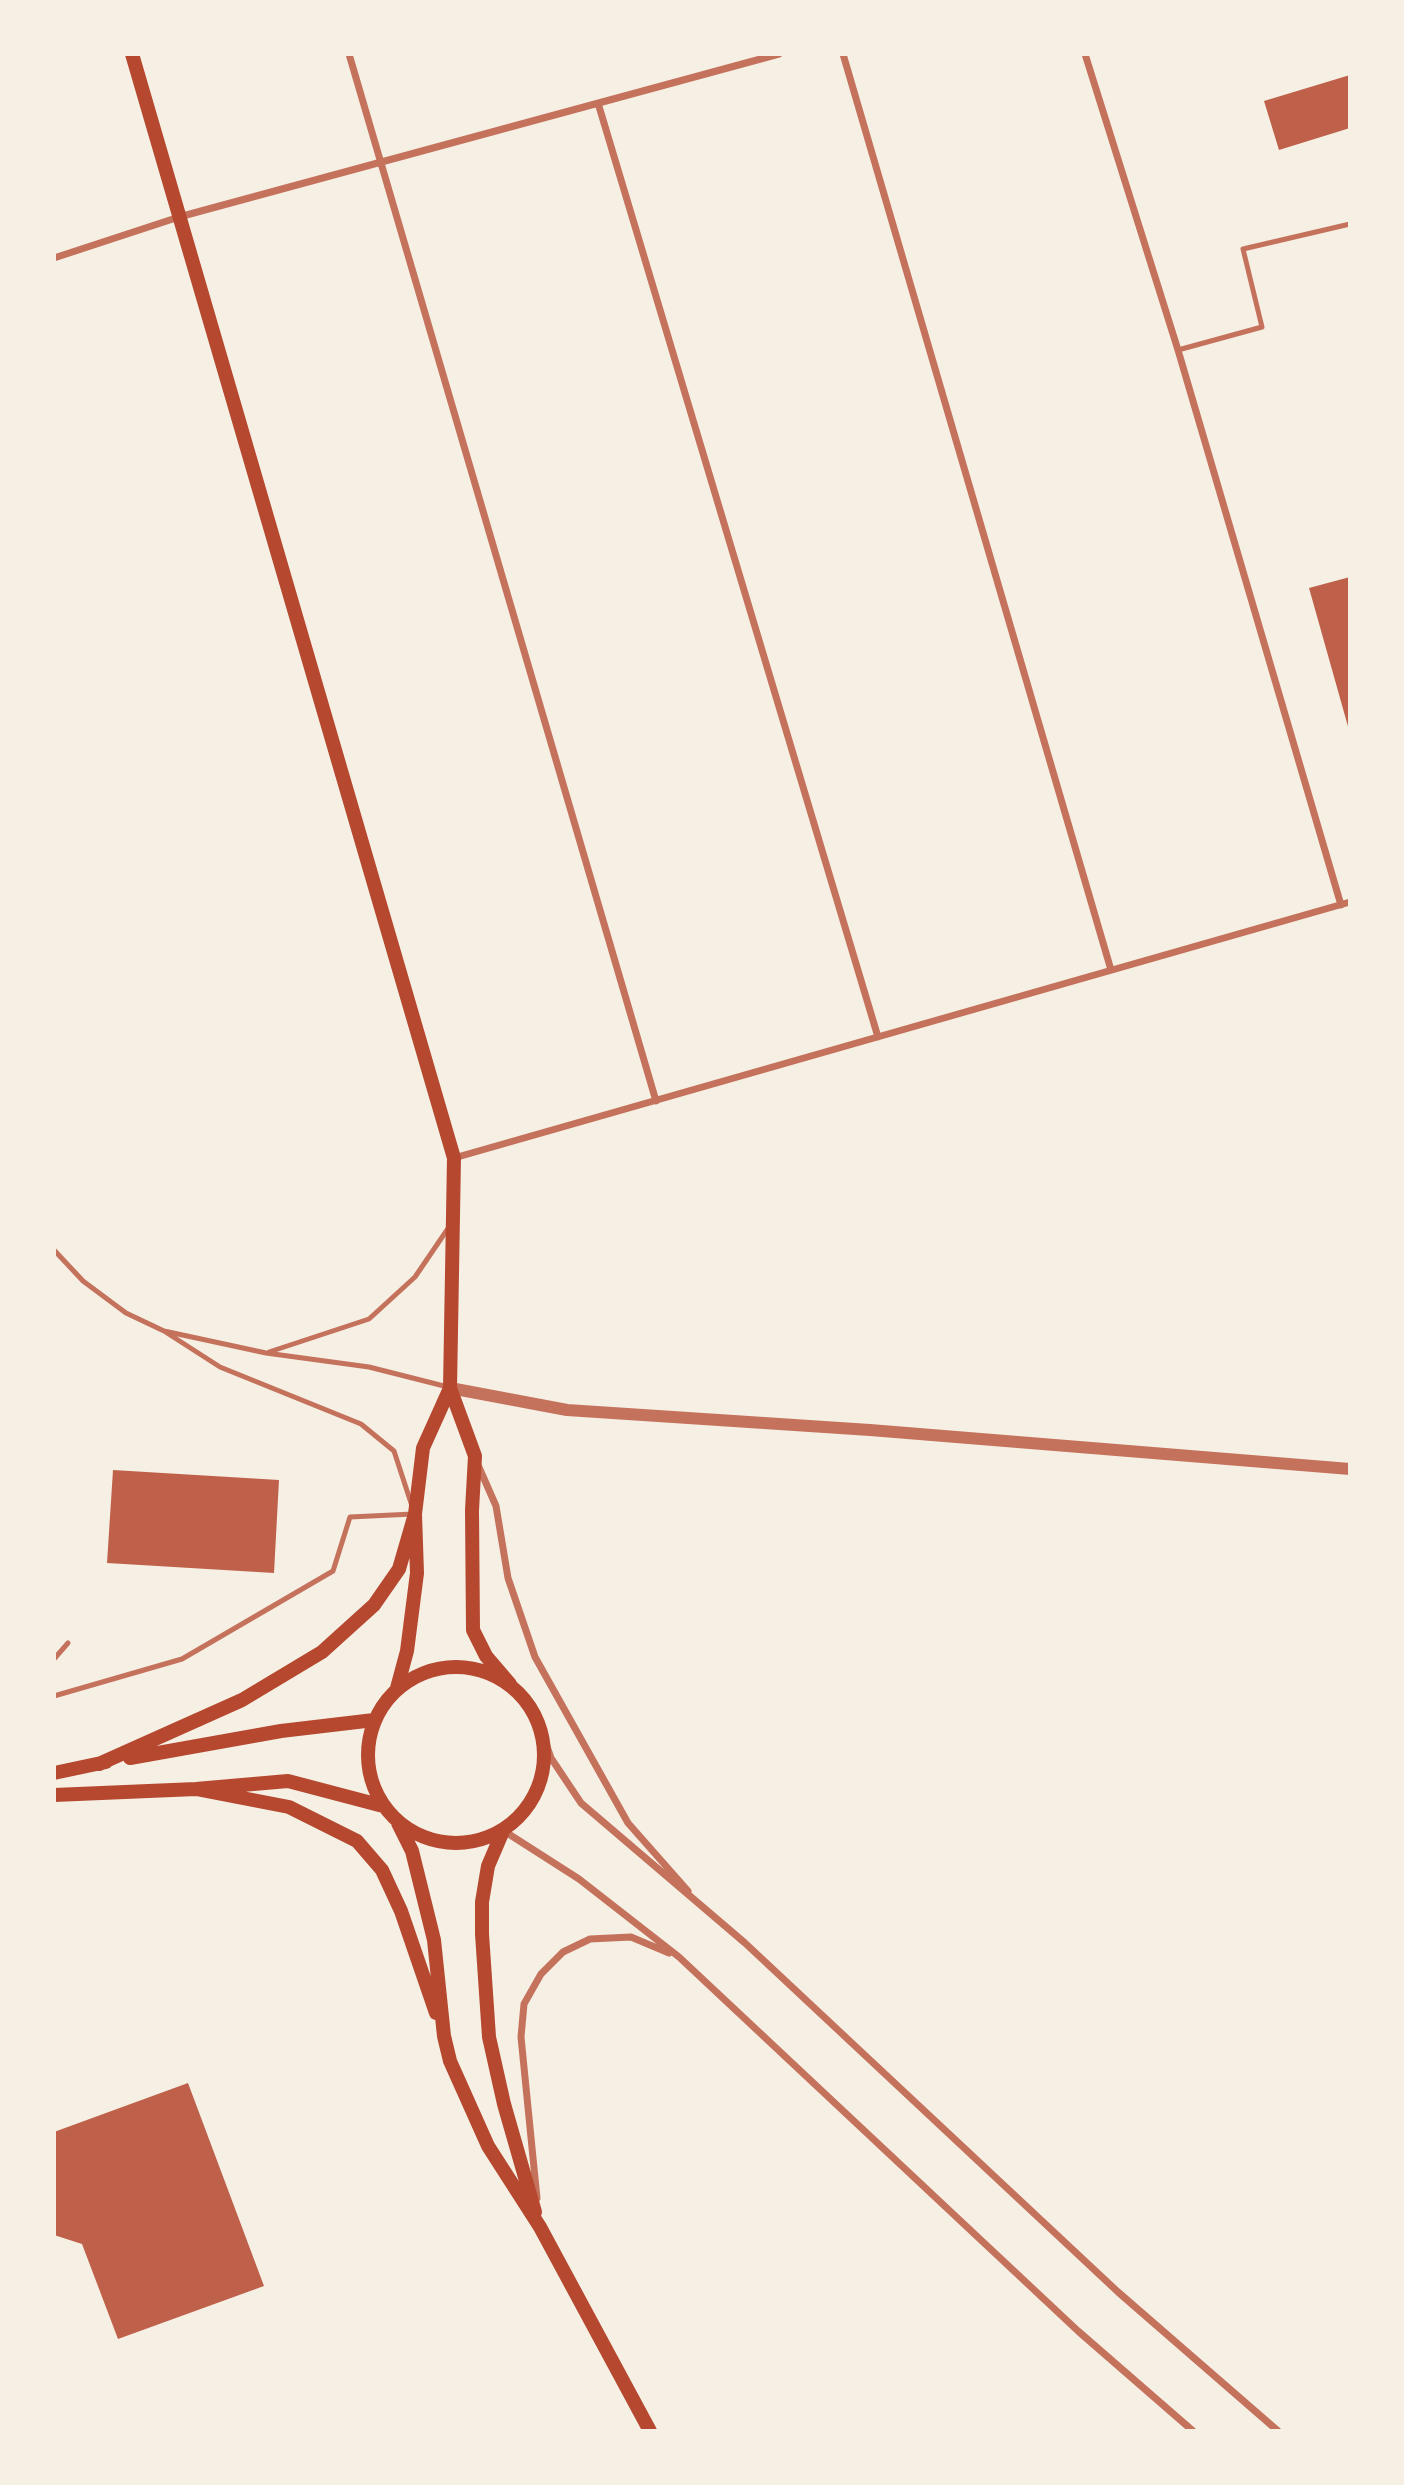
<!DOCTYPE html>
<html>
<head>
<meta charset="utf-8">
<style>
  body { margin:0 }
  #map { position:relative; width:1404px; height:2485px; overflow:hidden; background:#f6efe4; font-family:Arial,sans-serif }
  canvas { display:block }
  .frame { position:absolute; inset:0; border:56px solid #f6efe4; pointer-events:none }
</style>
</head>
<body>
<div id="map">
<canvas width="1404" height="2485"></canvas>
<div class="frame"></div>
</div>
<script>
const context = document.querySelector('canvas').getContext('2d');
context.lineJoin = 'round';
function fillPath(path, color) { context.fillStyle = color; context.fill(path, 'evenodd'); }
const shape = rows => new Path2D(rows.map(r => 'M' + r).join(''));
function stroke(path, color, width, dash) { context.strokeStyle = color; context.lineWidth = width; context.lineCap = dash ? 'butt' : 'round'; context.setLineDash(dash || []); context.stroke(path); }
fillPath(shape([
  [1350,75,1350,128,1279,150,1264,101],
  [1350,577,1350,729,1349,730,1309,588],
  [113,1470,279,1480,274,1573,107,1563],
  [188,2083,264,2286,118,2339,82,2244,54,2235,54,2132]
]), '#bf614a');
stroke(shape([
  [1178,350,1262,327,1243,249,1350,224],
  [54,1250,83,1281,126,1313,164,1331,266,1353,369,1367,448,1387],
  [164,1331,220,1367,361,1424,394,1451,411,1503],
  [269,1352,369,1319,415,1277,449,1227],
  [54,1659,68,1643],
  [54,1696,182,1659,333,1571,350,1517,413,1514]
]), '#c5725c', 5);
stroke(shape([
  [349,54,656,1101],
  [843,54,1111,970],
  [1085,54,1178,350,1341,905],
  [598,103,878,1037],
  [54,258,179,217,779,54],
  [454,1158,1350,902],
  [478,1465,496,1506,508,1578,535,1657,628,1823,688,1891],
  [538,1721,551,1758,581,1803,745,1943,1118,2292,1278,2431],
  [504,1831,579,1879,679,1957,1078,2331,1193,2431],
  [537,2198,521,2037,524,2004,541,1974,563,1952,590,1939,631,1937,669,1953]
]), '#c5725c', 7);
stroke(shape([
  [450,1388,567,1410,870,1430,1350,1469]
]), '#c5725c', 12);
stroke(shape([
  [132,54,454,1158,450,1388,475,1456,472,1510,473,1630,486,1656,510,1684],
  '368 1755a88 88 0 1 1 176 0a88 88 0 1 1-176 0Z',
  [397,1688,407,1651,417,1573,415,1514,423,1448,450,1388],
  [130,1758,281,1731,374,1720],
  [99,1764,242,1700,322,1652,374,1605,399,1569,415,1514],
  [54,1773,106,1762],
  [196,1789,289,1807,357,1841,382,1870,401,1911,436,2013],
  [54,1795,196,1789,288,1781,383,1806],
  [398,1823,412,1851,434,1940,444,2036,450,2061,488,2146,540,2227,650,2431],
  [503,1831,488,1866,482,1902,482,1934,489,2037,504,2104,535,2212]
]), '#b5482f', 14);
</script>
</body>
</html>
